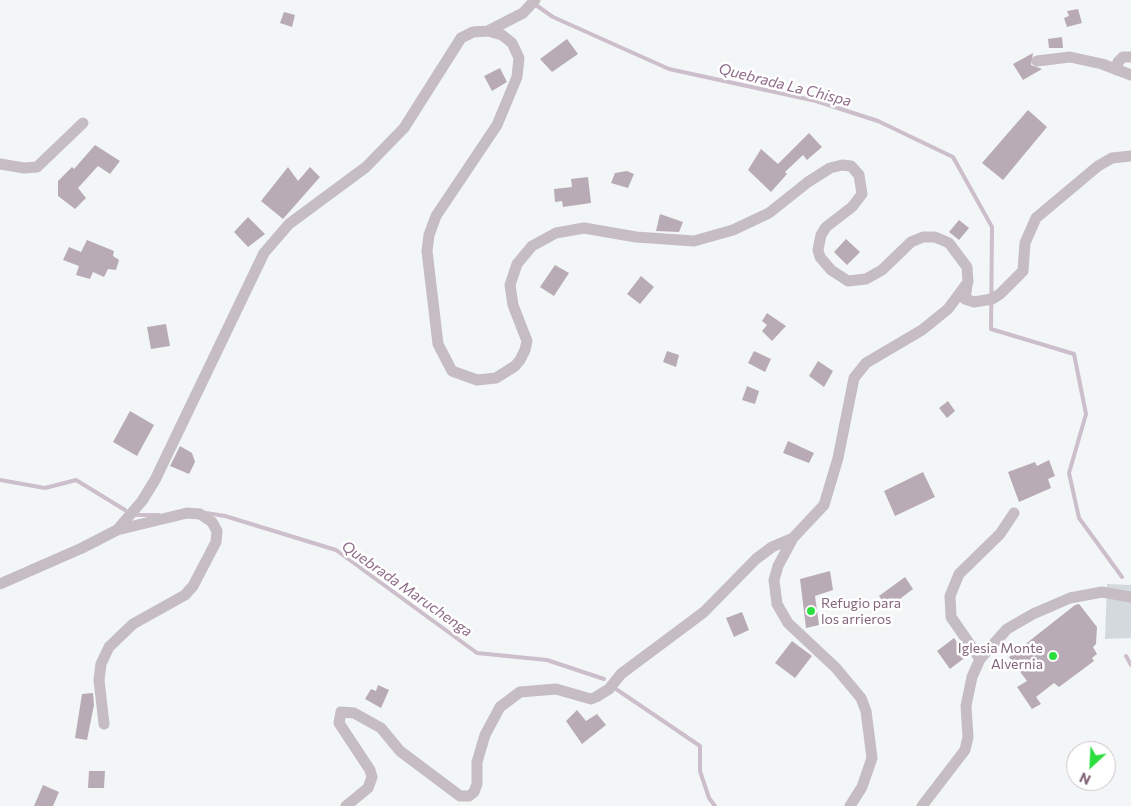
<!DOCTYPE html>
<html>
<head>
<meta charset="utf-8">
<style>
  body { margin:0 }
  #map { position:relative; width:1131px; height:806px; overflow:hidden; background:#f3f6f6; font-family:Commissioner,sans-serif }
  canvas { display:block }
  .north { position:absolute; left:1066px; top:741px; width:50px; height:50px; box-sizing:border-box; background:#fff; border:1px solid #cec2ca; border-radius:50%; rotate:205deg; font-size:14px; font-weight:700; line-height:20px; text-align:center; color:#84667a }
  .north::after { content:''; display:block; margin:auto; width:18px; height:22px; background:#2adf3d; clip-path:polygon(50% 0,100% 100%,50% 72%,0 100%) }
</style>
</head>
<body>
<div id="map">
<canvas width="1131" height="806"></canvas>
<div class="north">N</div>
</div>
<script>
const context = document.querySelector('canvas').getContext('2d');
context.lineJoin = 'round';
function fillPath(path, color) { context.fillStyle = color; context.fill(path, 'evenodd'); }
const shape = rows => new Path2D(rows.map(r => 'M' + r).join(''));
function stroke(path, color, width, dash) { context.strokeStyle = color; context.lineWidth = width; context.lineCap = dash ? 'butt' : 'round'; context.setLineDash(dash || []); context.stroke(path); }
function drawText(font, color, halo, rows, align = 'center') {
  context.font = font + ' Commissioner,sans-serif'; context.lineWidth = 5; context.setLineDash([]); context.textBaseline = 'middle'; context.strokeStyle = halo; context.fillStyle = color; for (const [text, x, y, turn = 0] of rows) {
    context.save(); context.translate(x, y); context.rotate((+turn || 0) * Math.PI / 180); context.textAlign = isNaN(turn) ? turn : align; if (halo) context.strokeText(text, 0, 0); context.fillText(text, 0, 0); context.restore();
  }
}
fillPath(shape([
  [1107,584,1131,585,1131,638,1105,639]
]), '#d4d9dd');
stroke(shape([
  [533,3,553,17,669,69,816,101,878,121,953,157,992,227,991,329,1074,354,1086,414,1069,473,1079,518,1122,577],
  [0,480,45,488,76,480,125,510],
  [206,513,225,516,336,550,477,653,547,660,604,679],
  [137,515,159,515],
  [1126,656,1131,665],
  [616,689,700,746,700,771,709,798,715,806]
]), '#ccbeca', 4);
fillPath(shape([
  [1078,9,1082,23,1067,27,1064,18,1069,16,1067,11],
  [284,12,295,15,292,27,280,23],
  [1062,37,1063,48,1049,48,1048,39],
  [567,39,578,54,552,72,540,59],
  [1033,53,1031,65,1042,69,1023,80,1013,64],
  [500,68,507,82,492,91,484,76],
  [1028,110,1047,127,1003,180,982,163],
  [809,133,822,147,807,160,803,155,785,172,787,174,771,192,748,170,761,149,778,164],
  [95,145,120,161,110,174,98,166,78,188,86,198,75,209,58,196,58,181,72,167,74,169],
  [288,167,298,181,310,167,320,177,283,219,261,201],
  [627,171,634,174,628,188,611,183,615,173],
  [588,177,591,203,563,207,562,201,555,202,554,189,572,187,571,179],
  [660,214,683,222,679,232,656,231],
  [248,217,265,234,248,247,234,232],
  [959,220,969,228,959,240,949,232],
  [846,239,860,252,847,265,834,252],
  [87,240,114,251,113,256,119,260,116,270,108,269,104,277,93,272,90,279,76,275,79,266,63,260,69,247,81,252],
  [555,265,569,273,554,296,540,287],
  [641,276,654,287,640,304,627,294],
  [767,313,786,326,772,341,762,331,767,325,762,321],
  [166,324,170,346,151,349,147,327],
  [667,351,679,355,676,367,663,362],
  [754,351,771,359,765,372,748,363],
  [818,361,833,371,824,387,809,376],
  [747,386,759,391,755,404,742,400],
  [948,401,955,411,947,418,939,408],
  [130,411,154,425,137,456,113,442],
  [788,441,814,453,809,463,783,453],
  [180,446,192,453,195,462,189,474,170,466],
  [1049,460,1055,476,1048,479,1051,488,1019,502,1008,472,1035,462,1037,466],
  [923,472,935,497,895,516,884,491],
  [830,571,833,590,815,596,819,625,806,628,800,579],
  [905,577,913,589,888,608,879,596],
  [1079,604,1097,627,1096,644,1093,647,1097,654,1092,658,1094,661,1059,687,1054,683,1036,697,1041,704,1032,709,1017,687,1027,681,1009,657,1075,605],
  [742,612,749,630,734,637,726,618],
  [954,638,967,656,950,669,937,651],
  [792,641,812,656,795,678,775,663],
  [378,685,389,690,381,708,365,699,371,689,376,691],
  [93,693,94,705,87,740,75,738,82,694],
  [577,710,586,721,597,714,606,725,582,744,566,721],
  [89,771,105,771,104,788,88,788],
  [43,785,59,792,53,806,34,806]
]), '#b8abb5');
stroke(shape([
  [488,31,523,13,535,0],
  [1037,61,1070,57,1102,64,1131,75],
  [1117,70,1118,62,1123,57,1131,57],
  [0,164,24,168,37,167,83,123],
  [967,285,965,299,974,302,992,299,1000,294,1023,271,1025,243,1036,218,1098,166,1112,158,1131,156],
  [0,584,82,548,117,530,142,501,155,480,264,253,289,224,366,167,404,128,461,38,473,32,488,31,502,35,512,43,519,58,517,77,497,125,436,216,429,235,427,251,438,344,452,371,477,380,496,378,515,366,520,360,525,350,527,341,513,305,510,285,517,264,532,246,556,233,584,228,636,237,694,241,733,230,769,213,808,182,830,168,842,165,851,166,859,175,862,194,852,207,826,227,821,235,818,250,820,257,831,270,848,281,866,279,882,270,911,242,923,237,935,237,949,243,967,267,968,282,948,309,922,330,866,363,854,378,838,458,824,505,793,538,778,566,774,580,777,604,788,623,836,668,861,698,866,711,872,758,862,787,850,806],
  [980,659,951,617,950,596,959,574,1000,534,1014,513],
  [104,724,99,680,101,664,109,647,133,624,185,595,193,586,216,542,217,531,212,522,200,514,187,513,117,530],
  [346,806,368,788,372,777,370,770,339,723,341,712,354,713,381,728,400,751,460,796,469,796,474,792,477,784,477,762,485,735,500,707,520,692,556,689,591,699,596,697,609,689,621,674,704,612,756,559,772,547,793,538],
  [922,806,965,750,968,737,966,706,972,677,980,659,1007,629,1033,614,1070,598,1102,592,1131,597]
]), '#c6bdc3', 11);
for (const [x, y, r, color] of [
  [811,611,5,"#2adf3d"],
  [1053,656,5,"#2adf3d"]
]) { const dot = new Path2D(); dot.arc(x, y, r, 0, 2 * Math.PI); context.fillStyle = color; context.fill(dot); stroke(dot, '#fff', 2); }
drawText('14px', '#84667a', '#fff', [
  ["Refugio para",821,603],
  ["los arrieros",821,619],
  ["Iglesia Monte",1043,648,"right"],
  ["Alvernia",1043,664,"right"]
], 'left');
drawText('italic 15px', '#8e6c89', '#fff', [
  ["Quebrada La Chispa",785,85,14],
  ["Quebrada Maruchenga",407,589,35]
]);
</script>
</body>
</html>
